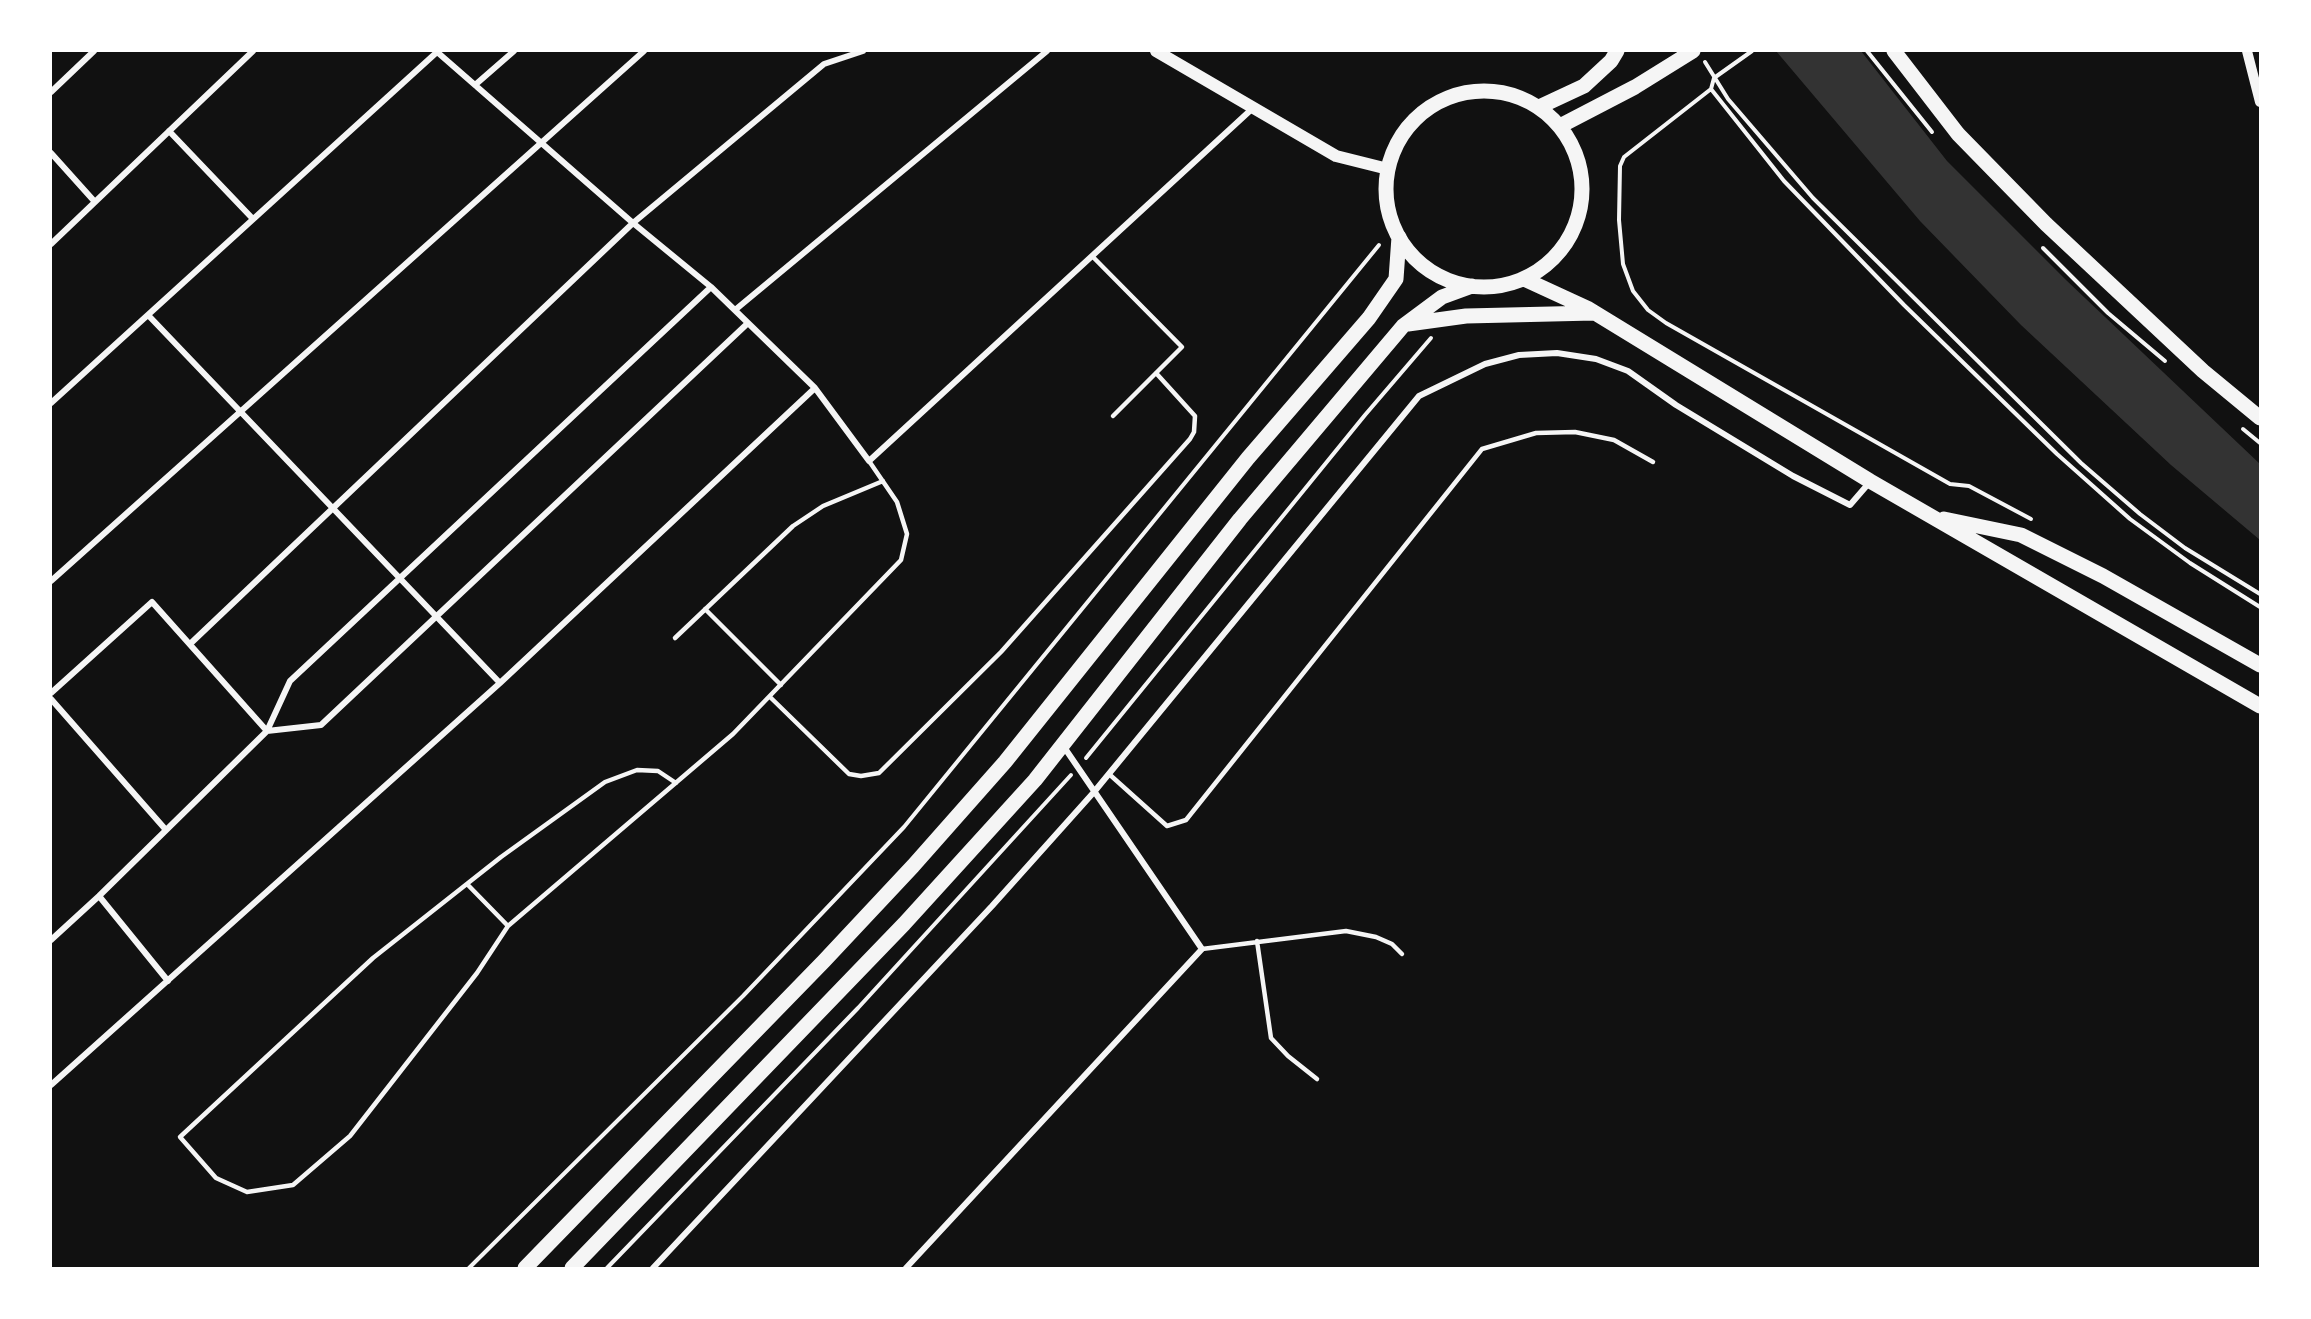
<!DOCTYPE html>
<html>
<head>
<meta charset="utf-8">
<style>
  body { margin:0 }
  #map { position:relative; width:2311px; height:1319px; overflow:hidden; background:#111; font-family:"Work Sans",sans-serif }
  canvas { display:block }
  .frame { position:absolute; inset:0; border:52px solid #fff; pointer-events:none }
</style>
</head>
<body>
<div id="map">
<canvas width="2311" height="1319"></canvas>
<div class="frame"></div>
</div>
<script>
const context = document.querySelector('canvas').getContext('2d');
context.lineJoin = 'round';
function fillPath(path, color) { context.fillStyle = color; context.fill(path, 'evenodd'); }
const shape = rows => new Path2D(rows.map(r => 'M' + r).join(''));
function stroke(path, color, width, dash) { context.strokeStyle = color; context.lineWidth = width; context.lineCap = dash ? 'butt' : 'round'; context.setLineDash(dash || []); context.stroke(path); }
fillPath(shape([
  [1776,51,1861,51,1947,161,2066,280,2260,464,2260,540,2171,465,2021,325,1920,221]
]), '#333');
stroke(shape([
  [1752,51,1714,78,1711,89,1624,157,1620,166,1619,220,1623,264,1633,291,1648,310,1666,323,1950,484,1969,486,2031,519],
  [1867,51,1932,132],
  [1705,62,1728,99,1813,198,2081,463,2140,514,2185,548,2260,594],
  [1711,89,1784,181,1904,305,2057,454,2130,519,2190,563,2260,607],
  [2043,248,2108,313,2165,361],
  [2243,429,2260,443],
  [1086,758,1365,415,1431,338],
  [469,1268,743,996,904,827,1379,245],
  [607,1268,858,1008,1071,775]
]), '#f5f5f5', 4);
stroke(shape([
  [1092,256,1182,347,1113,416],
  [705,609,781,685],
  [675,638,793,526,823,506,883,481],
  [770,697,849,774,861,776,879,773,1001,652,1190,439,1194,432,1195,416,1156,373],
  [1109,774,1167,826,1186,820,1482,449,1536,433,1575,432,1614,440,1653,462],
  [676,783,658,771,637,770,605,782,501,857,373,958,180,1137,216,1178,247,1192,293,1185,350,1136,477,973,508,926,733,734,901,560,907,534,897,502,869,461],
  [467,884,508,926],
  [1257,941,1271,1038,1288,1056,1317,1079],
  [1202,949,1346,931,1376,937,1392,944,1402,954]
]), '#f5f5f5', 4.5);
stroke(shape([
  [436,51,633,223,711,287,815,388,869,461,1253,108],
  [475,85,514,51],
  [51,92,94,51],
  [169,131,253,219],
  [51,153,95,202],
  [51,244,253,51],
  [735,310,1047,51],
  [148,315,500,683],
  [51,403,437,52],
  [51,581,644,51],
  [190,644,633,223,824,64,863,51],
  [51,693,152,602,267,731,290,681,711,287],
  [51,699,166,830],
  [99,896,168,981],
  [51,940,99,896,267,731,321,725,748,323],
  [51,1085,500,683,815,388],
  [653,1268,992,906,1094,792,1419,396,1485,364,1519,355,1557,353,1596,359,1628,371,1676,405,1793,476,1850,505,1869,483],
  [906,1268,1202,949,1064,747]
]), '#f5f5f5', 6);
stroke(shape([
  [2247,51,2260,102]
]), '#f5f5f5', 10);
stroke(shape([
  [1156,51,1336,156,1388,169]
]), '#f5f5f5', 12);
stroke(shape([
  [1894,51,1958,134,2046,224,2203,371,2260,418],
  '1386 189a98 98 0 1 1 196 0a98 98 0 1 1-196 0Z',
  [1539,107,1584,86,1611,61,1617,51],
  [1560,126,1635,87,1693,51],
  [1524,279,1587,308,1870,481,2260,706],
  [1408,324,1466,316,1594,313],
  [1944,519,2021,535,2103,576,2260,665],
  [525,1268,824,961,913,866,1005,762,1248,458,1369,318,1396,279,1399,237],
  [572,1268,904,924,1035,780,1240,519,1403,326,1442,297,1472,286]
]), '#f5f5f5', 15);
</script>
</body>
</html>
